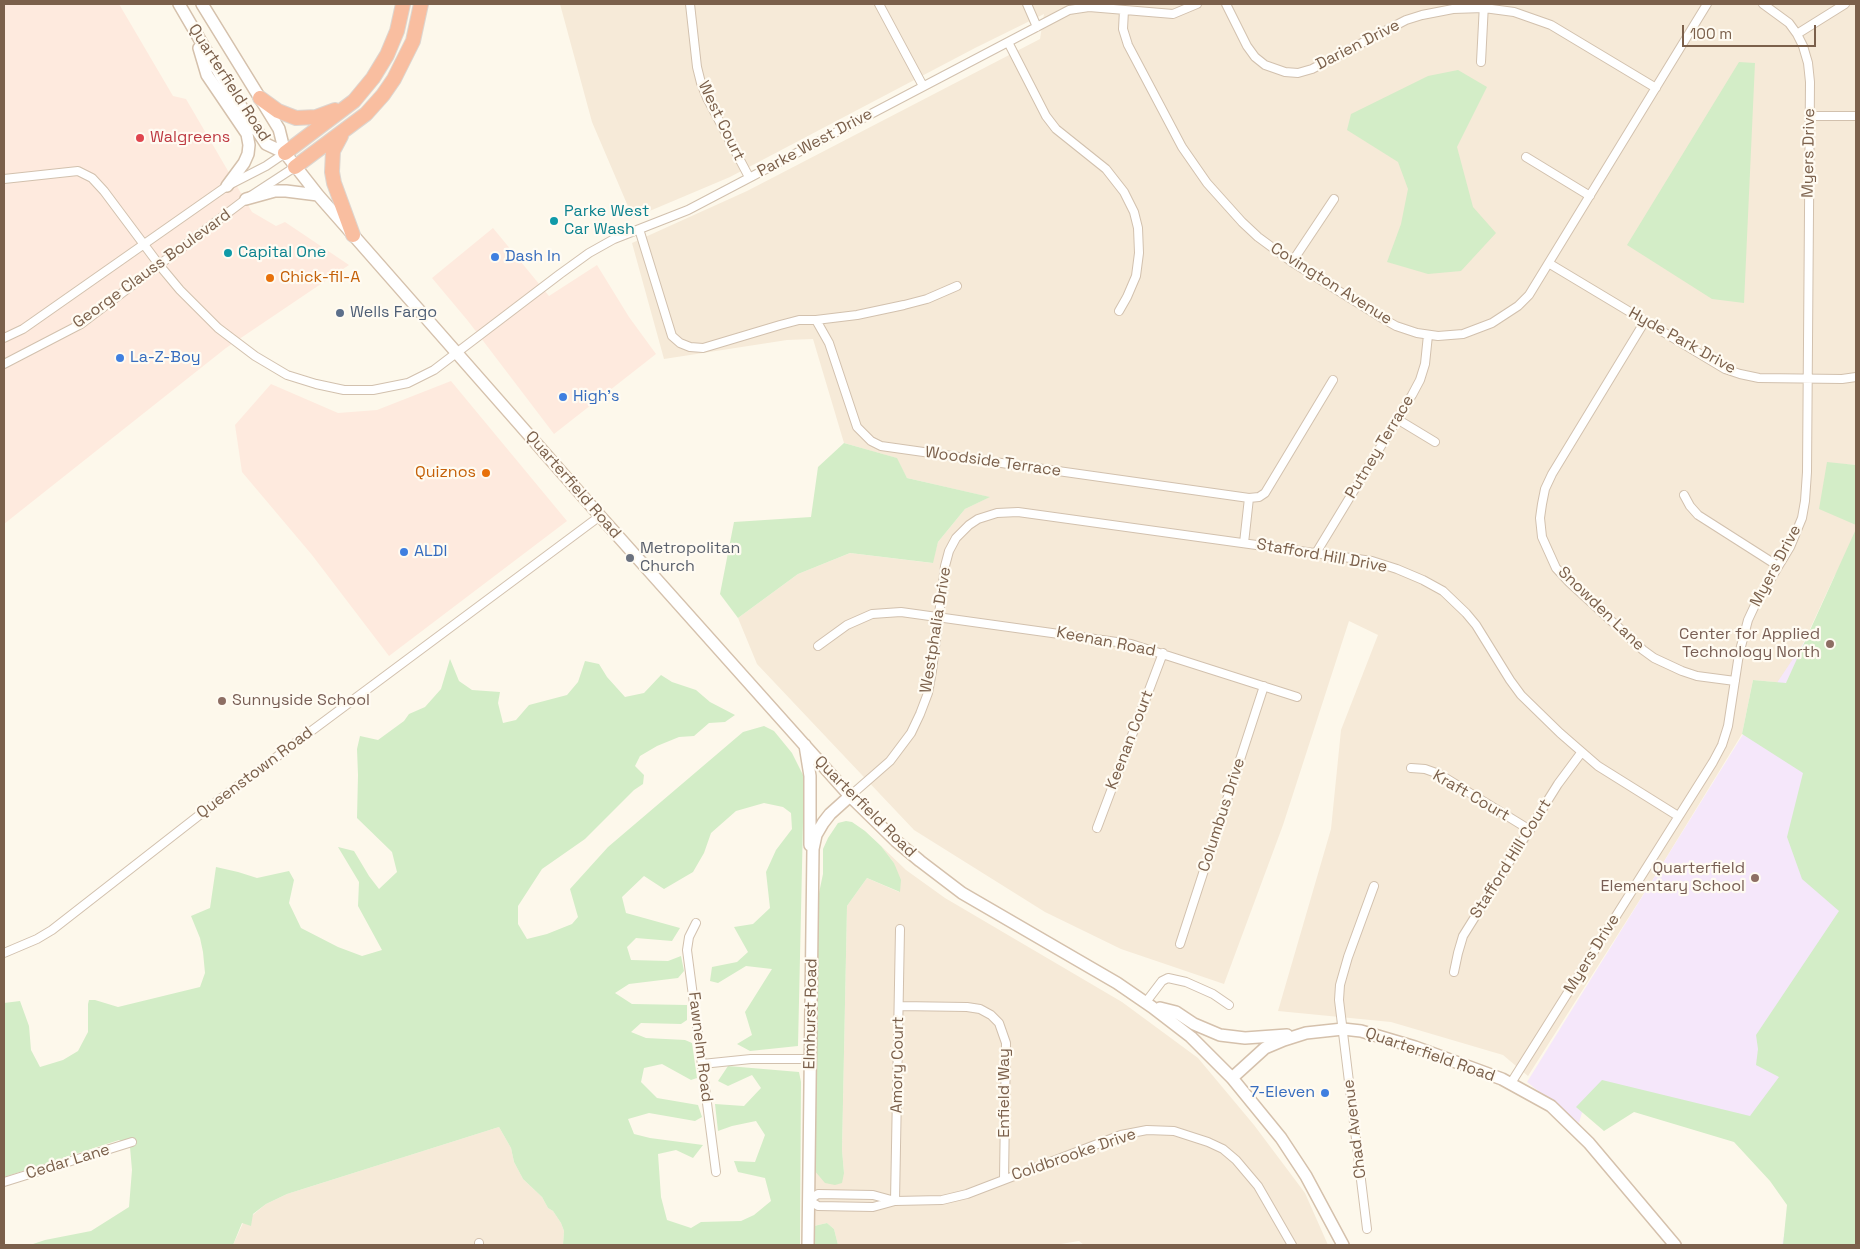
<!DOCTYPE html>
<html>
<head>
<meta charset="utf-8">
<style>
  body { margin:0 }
  #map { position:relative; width:1860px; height:1249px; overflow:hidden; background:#fdf8eb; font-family:"Space Grotesk",sans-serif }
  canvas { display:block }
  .frame { position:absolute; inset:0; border:5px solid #7b604b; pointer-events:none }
  .scale { position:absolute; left:1682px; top:25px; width:134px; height:22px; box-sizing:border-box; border:2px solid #7b604b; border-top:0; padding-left:6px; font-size:15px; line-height:18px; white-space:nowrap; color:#7b604b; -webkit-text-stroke:4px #fffbf2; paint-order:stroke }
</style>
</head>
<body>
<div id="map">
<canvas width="1860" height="1249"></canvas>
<div class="frame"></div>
<div class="scale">100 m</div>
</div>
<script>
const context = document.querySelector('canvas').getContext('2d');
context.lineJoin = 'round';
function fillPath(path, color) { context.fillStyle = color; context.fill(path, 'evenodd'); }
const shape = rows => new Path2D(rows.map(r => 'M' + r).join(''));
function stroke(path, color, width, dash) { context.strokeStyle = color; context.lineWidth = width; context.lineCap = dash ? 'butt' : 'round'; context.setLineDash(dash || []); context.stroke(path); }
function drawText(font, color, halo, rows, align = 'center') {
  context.font = font + ' "Space Grotesk",sans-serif'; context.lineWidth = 4.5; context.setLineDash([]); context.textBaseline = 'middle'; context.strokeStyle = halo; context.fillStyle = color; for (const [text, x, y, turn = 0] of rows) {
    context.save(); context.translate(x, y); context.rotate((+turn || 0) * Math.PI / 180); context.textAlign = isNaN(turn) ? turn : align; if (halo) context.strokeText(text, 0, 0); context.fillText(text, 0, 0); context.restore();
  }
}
fillPath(shape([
  [560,4,1856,4,1856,465,1827,463,1856,519,1856,541,1834,577,1785,683,1753,680,1742,734,1655,876,1528,1076,1503,1055,1391,1022,1278,1011,1331,829,1341,730,1378,635,1349,621,1283,825,1224,984,1121,949,1045,912,914,830,757,664,738,618,798,574,850,553,932,563,938,542,965,509,989,497,907,478,896,458,844,443,813,339,787,340,664,359,632,243,747,191,1040,39,1044,14,975,48,730,177,633,218,592,122],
  [881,846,906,870,945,898,1122,1002,1198,1058,1254,1125,1305,1193,1328,1245,1084,1245,1079,1241,1055,1245,838,1245,834,1229,827,1223,814,1226,814,1170,844,1173,842,1150,847,906,867,878,899,892,894,863],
  [499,1127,511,1148,514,1162,523,1179,542,1197,548,1208,553,1211,561,1223,564,1231,563,1245,233,1245,243,1223,266,1204,287,1194]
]), '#f6ead8');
fillPath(shape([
  [4,4,119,4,173,96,186,99,252,212,276,226,285,222,349,265,226,348,4,524],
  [493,228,549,296,597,265,629,317,656,354,554,434,468,321,432,278],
  [451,381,567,521,389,656,312,555,242,472,235,425,271,384,338,413,377,410]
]), '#feeade');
fillPath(shape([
  [1856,565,1856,1212,1840,1245,1782,1245,1794,1192,1757,1145,1586,1098,1579,1123,1527,1082,1750,723]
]), '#f5e7fa');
fillPath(shape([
  [1739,62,1755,63,1744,303,1712,299,1627,245],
  [1458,70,1487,87,1457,147,1473,207,1496,233,1461,271,1428,274,1387,262,1401,224,1408,189,1398,162,1347,130,1351,114,1428,76],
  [844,443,897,458,907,478,990,497,965,509,938,542,933,563,850,553,798,574,738,618,720,594,734,522,811,517,818,467],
  [1827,462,1856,465,1856,525,1819,509],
  [1856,529,1856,1245,1783,1245,1787,1205,1770,1181,1734,1142,1634,1112,1604,1131,1576,1107,1602,1080,1750,1116,1779,1077,1756,1065,1758,1049,1756,1035,1839,911,1802,879,1787,837,1803,773,1742,734,1753,680,1786,683],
  [450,659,459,681,472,690,500,692,498,703,503,723,516,720,529,705,567,695,578,682,585,661,599,664,607,677,625,697,644,693,661,675,672,682,696,690,710,702,735,715,725,722,709,723,694,736,679,737,657,746,640,756,635,766,644,775,643,784,634,790,585,839,542,869,518,906,518,924,527,939,547,934,572,924,578,917,570,889,608,847,743,732,764,726,774,731,792,753,804,777,798,1046,750,1051,737,1044,752,1035,745,1012,772,969,746,966,718,983,710,981,712,967,737,962,748,952,734,927,753,924,770,908,766,872,776,850,792,829,791,813,783,807,764,803,736,811,711,833,704,853,693,872,664,889,644,876,622,897,626,913,680,928,672,941,636,938,627,947,631,960,668,961,681,956,684,971,678,978,629,984,615,993,632,1004,687,1005,687,1020,681,1024,641,1023,631,1032,646,1038,685,1040,692,1043,697,1078,691,1080,662,1064,644,1068,641,1082,657,1098,698,1105,702,1117,695,1121,649,1113,628,1119,634,1134,650,1138,703,1145,693,1158,676,1150,658,1154,661,1197,667,1220,691,1228,701,1222,741,1221,754,1215,771,1201,765,1178,738,1172,734,1161,755,1162,765,1135,756,1121,732,1126,718,1131,715,1104,744,1106,761,1088,752,1075,728,1086,718,1081,728,1066,799,1072,801,1082,800,1245,563,1245,564,1231,561,1223,553,1211,548,1208,542,1197,523,1179,514,1162,511,1148,499,1127,287,1194,266,1204,253,1214,251,1226,242,1223,233,1245,30,1245,45,1240,91,1231,129,1207,132,1170,130,1147,119,1140,4,1177,4,1003,20,1001,29,1026,31,1050,40,1067,63,1060,78,1051,88,1032,88,1004,89,1000,95,1000,118,1007,200,987,205,973,203,952,200,938,191,916,210,908,216,867,238,872,257,878,289,871,294,880,289,903,301,928,338,947,362,956,382,950,358,906,359,882,338,847,354,851,369,876,379,889,397,872,392,852,357,818,358,775,357,749,360,736,378,740,404,721,409,714,425,707,441,689],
  [846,821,852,822,865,831,881,846,894,863,901,880,900,892,867,878,847,906,842,1150,844,1173,842,1183,835,1185,825,1183,814,1170,818,913,819,893,823,874,823,849,828,838,838,823],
  [827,1223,834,1229,838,1245,814,1245,814,1226]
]), '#d3edc7');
const street = shape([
  [690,4,697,67,701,83,707,98,749,177],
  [879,4,923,86],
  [1027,4,1037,27],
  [1226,4,1247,46,1255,57,1265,65,1285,72,1298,73,1312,69,1406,20,1422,15,1453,9,1484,8,1514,12,1551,25,1656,88],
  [1124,10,1123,29,1128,45,1182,147,1207,183,1242,222,1258,237,1292,262,1382,318,1396,326,1417,333,1438,336,1463,334,1492,323,1518,306,1529,295,1707,4],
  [1797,34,1845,4],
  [1008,42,1046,116,1056,129,1106,169,1124,192,1134,212,1138,228,1139,253,1136,276,1127,297,1119,311],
  [1481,62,1484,4],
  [1809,116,1856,116],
  [1526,157,1590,196],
  [4,179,78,171,92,178,104,191,160,266,180,290,218,328,255,356,287,375,316,384,344,390,373,390,408,383,434,370,560,274,589,253,614,239,688,210,1069,10,1089,7,1173,14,1197,4],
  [639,229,672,336,680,343,690,347,703,348,780,325,799,320,816,320,829,343,857,427,871,441,881,446,1249,498],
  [1292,262,1334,199],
  [1550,264,1725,369,1740,374,1759,378,1842,379,1856,377],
  [816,320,857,315,904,305,927,299,957,286],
  [1645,321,1552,474,1545,489,1542,504,1540,518,1542,537,1556,568,1569,582,1643,650,1654,658,1682,671,1697,676,1735,681],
  [4,338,23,329,227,186,266,166,285,153],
  [4,364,81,324,246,199,295,167],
  [1397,419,1435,442],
  [1684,495,1690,506,1698,515,1778,566],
  [1244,543,1249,498,1259,497,1265,493,1333,380],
  [1316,553,1412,395,1420,380,1425,364,1428,335],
  [818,646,847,625,872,614,901,612,1131,644,1297,697],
  [1411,768,1425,769,1439,774,1530,830],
  [850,796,890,761,911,733,920,714,928,693,932,671,945,566,949,551,956,538,969,525,978,519,997,513,1018,512,1372,561,1397,569,1423,580,1443,591,1466,613,1476,625,1510,680,1521,695,1560,733,1598,766,1678,816],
  [1097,828,1163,653],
  [696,923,689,937,687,950,716,1172],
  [1180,944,1264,686],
  [4,953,37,939,52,930,220,799,600,516],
  [1454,972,1458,953,1463,936,1558,784,1581,753],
  [1146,1002,1162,981,1168,978,1186,982,1213,994,1229,1005],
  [899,1006,967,1007,980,1009,991,1015,999,1023,1006,1043,1004,1179],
  [702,1064,751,1059,810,1059],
  [1511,1083,1713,762,1722,745,1728,726,1739,654,1748,620,1755,605,1790,547,1802,518,1805,501,1807,472,1810,82,1808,63,1803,46,1797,34,1789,23,1763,4],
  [4,1182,132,1142],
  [895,1201,873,1195,818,1194,809,1200,818,1206,873,1207,895,1201,942,1200,967,1194,1121,1135,1147,1130,1174,1131,1208,1142,1223,1149,1236,1160,1258,1186,1292,1245],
  [895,1201,900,929],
  [1367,1229,1339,1000,1340,985,1348,957,1374,886],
  [479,1245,479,1243]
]);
const secondary = shape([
  [179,4,221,76,266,144,285,153],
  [202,4,279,129,285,153,318,195,600,516,850,796,896,841,920,861,962,893,1117,983,1152,1007,1191,1037,1232,1078,1281,1138,1306,1176,1343,1245],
  [199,48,207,75,247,134,249,145,248,154,244,163,227,186],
  [246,199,275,191,286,191,318,195],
  [805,745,810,776,810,845],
  [1160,1008,1176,1012,1194,1024,1220,1035,1245,1038,1287,1035],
  [1232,1078,1265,1048,1284,1040,1306,1033,1343,1029,1361,1031,1415,1047,1502,1079,1551,1106,1589,1143,1675,1245],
  [808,1245,813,849,816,835,823,823,830,814,850,796]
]);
const highway = shape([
  [260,98,278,111,296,118,316,117,335,110],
  [341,136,333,151,332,172,334,183,353,235],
  [285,153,354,101,373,78,387,55,397,31,403,4],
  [295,167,366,114,383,95,394,79,413,41,421,4]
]);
stroke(street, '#d2c1ae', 10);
stroke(secondary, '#d5c1ac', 14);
stroke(highway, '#ddd6d0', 16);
stroke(street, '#fff', 8);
stroke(secondary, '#fff', 11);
stroke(highway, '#f9bea0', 14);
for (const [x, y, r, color] of [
  [140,138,5,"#e0444e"],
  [554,221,5,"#0f9aa8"],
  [228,253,5,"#0f9aa8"],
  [495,257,5,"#3f7fe0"],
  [270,278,5,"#e8710a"],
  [340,313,5,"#5c6f8a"],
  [120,358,5,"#3f7fe0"],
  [563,397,5,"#3f7fe0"],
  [486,473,5,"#e8710a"],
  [404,552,5,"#3f7fe0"],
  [630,558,5,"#6b7280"],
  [1830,644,5,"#8d6e63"],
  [222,701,5,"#8d6e63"],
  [1755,878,5,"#8d6e63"],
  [1325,1093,5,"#3f7fe0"]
]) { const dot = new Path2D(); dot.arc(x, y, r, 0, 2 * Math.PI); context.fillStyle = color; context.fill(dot); stroke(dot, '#fffbf2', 2); }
drawText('16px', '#7b604b', '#fffbf2', [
  ["Darien Drive",1358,45,-27],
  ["Quarterfield Road",229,83,57],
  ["West Court",721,121,64],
  ["Parke West Drive",815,143,-28],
  ["Myers Drive",1809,153,-89],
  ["George Clauss Boulevard",152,269,-36],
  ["Covington Avenue",1331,284,32],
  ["Hyde Park Drive",1682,341,29],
  ["Putney Terrace",1380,447,-59],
  ["Woodside Terrace",993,462,8],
  ["Quarterfield Road",573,485,49],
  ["Stafford Hill Drive",1322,556,10],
  ["Myers Drive",1776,566,-62],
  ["Snowden Lane",1601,609,44],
  ["Westphalia Drive",936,630,-81],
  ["Keenan Road",1106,642,11],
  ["Keenan Court",1130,740,-69],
  ["Queenstown Road",255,773,-37],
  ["Kraft Court",1471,796,30],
  ["Quarterfield Road",865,807,45],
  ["Columbus Drive",1222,815,-72],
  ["Stafford Hill Court",1511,859,-58],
  ["Myers Drive",1592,954,-58],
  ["Elmhurst Road",811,1014,-89],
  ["Fawnelm Road",700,1047,83],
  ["Quarterfield Road",1430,1055,19],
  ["Amory Court",898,1065,-89],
  ["Enfield Way",1005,1093,-90],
  ["Chad Avenue",1355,1129,-97],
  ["Coldbrooke Drive",1074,1155,-19],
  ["Cedar Lane",68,1162,-17]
]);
drawText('16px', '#be3a42', '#fffbf2', [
  ["Walgreens",150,138]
], 'left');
drawText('16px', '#0d838f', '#fffbf2', [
  ["Parke West",564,212],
  ["Car Wash",564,230],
  ["Capital One",238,253]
], 'left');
drawText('16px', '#366cbe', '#fffbf2', [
  ["Dash In",505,257],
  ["La-Z-Boy",130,358],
  ["High's",573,397],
  ["ALDI",414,552],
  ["7-Eleven",1315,1093,"right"]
], 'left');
drawText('16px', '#c56008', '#fffbf2', [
  ["Chick-fil-A",280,278],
  ["Quiznos",476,473,"right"]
], 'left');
drawText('16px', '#4e5e75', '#fffbf2', [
  ["Wells Fargo",350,313]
], 'left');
drawText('16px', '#5b616d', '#fffbf2', [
  ["Metropolitan",640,549],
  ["Church",640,567]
], 'left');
drawText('16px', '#785e54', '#fffbf2', [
  ["Center for Applied",1820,635],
  ["Technology North",1820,653],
  ["Sunnyside School",232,701,"left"],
  ["Quarterfield",1745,869],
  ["Elementary School",1745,887]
], 'right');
</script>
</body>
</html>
